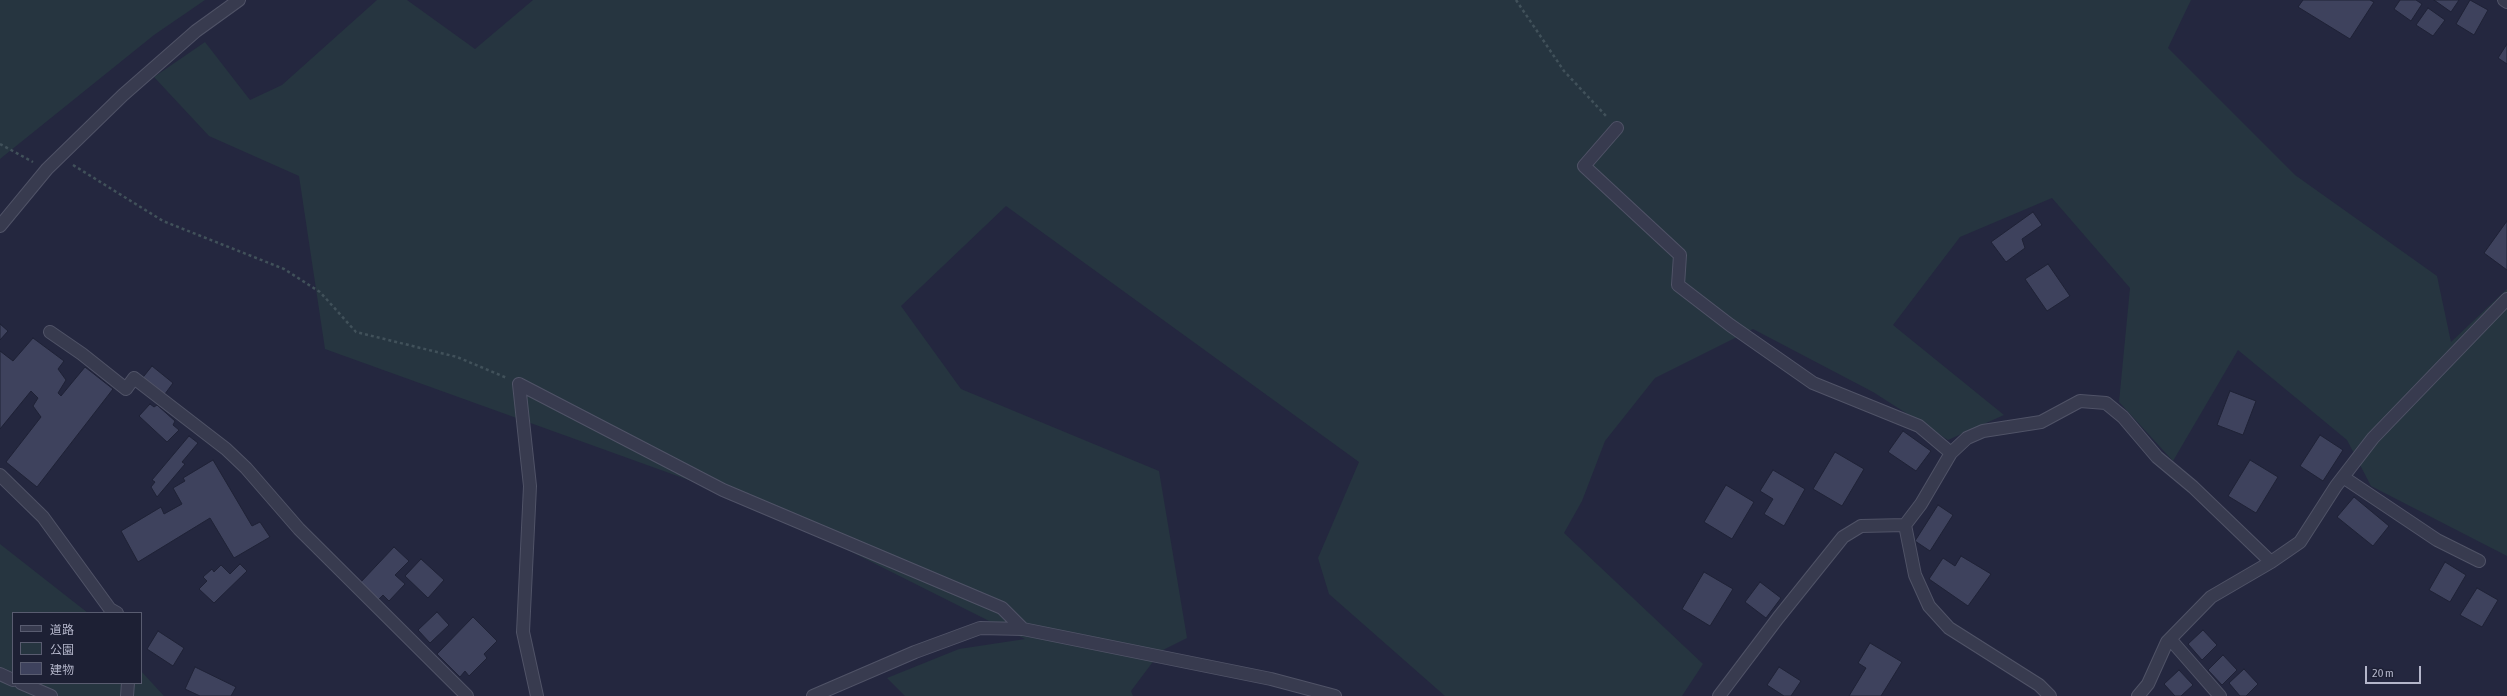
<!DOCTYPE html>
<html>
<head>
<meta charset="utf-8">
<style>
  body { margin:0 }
  #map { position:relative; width:2507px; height:696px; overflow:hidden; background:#24273f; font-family:"Asap Condensed","Noto Sans JP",sans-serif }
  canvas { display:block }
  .legend { position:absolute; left:12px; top:612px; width:130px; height:72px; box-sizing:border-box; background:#1d2034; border:1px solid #595c70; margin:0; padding:5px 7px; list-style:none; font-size:12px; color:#b4b6ca }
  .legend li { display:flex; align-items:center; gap:8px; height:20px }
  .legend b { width:20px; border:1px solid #595c70 }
  .scale { position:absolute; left:2365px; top:666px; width:56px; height:18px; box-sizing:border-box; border:2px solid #b4b6ca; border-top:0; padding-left:5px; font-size:12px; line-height:14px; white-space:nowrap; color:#b4b6ca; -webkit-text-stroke:3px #1d2034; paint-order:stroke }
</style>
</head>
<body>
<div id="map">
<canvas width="2507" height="696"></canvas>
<ul class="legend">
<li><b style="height:5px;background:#383b4f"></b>道路</li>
<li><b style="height:11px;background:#263540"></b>公園</li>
<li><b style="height:11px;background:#3e425d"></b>建物</li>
</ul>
<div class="scale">20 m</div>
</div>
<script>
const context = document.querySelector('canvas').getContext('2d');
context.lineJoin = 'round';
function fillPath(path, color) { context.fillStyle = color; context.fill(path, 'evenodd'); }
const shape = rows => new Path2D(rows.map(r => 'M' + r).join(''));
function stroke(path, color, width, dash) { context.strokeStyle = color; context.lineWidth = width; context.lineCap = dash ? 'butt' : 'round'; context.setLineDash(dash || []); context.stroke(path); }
fillPath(shape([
  [0,0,205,0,154,35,0,159],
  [377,0,407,0,475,49,533,0,2191,0,2168,48,2295,175,2437,276,2451,342,2507,289,2507,556,2371,486,2347,440,2238,350,2173,461,2119,402,2130,288,2052,198,1960,237,1893,325,2004,415,1948,440,1873,392,1753,329,1655,378,1605,441,1582,501,1564,533,1703,664,1682,696,1445,696,1329,594,1318,558,1359,462,1006,206,901,306,961,389,1159,471,1187,638,1161,651,1131,691,1133,696,905,696,887,678,959,649,1025,639,758,505,325,349,299,176,209,136,154,77,205,42,250,100,282,85],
  [0,544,88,613,13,613,13,683,141,683,141,671,164,696,0,696]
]), '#263540');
const building = shape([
  [2303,0,2370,0,2374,2,2350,39,2298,7,2303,0],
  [2400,0,2416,0,2422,4,2411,21,2394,9,2400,0],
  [2434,0,2459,0,2451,12,2434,0],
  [2470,0,2488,10,2474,35,2456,24,2470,0],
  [2428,8,2445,20,2433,36,2416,25,2428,8],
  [2507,44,2507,64,2498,58,2507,44],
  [2033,212,2042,225,2022,239,2025,248,2006,262,1991,242,2033,212],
  [2507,221,2507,270,2484,253,2507,221],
  [2048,264,2070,296,2047,311,2025,279,2048,264],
  [0,324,8,331,0,340,0,324],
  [33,338,64,361,58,369,66,380,58,393,61,396,85,367,113,389,37,487,6,462,41,417,33,406,38,398,31,391,0,429,0,351,13,361,33,338],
  [152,366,173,383,162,398,140,381,152,366],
  [2230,391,2256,401,2243,435,2217,425,2230,391],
  [150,404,154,407,157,405,175,421,173,425,179,430,167,442,139,416,150,404],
  [1903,431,1931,451,1916,471,1888,452,1903,431],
  [2320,435,2343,450,2323,481,2300,466,2320,435],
  [189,436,198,443,182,462,185,464,157,497,151,487,155,482,152,480,189,436],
  [1835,452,1864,469,1842,506,1813,489,1835,452],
  [213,460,252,526,260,522,270,537,234,558,210,518,138,562,121,531,161,507,164,514,182,504,173,488,185,481,183,478,213,460],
  [2250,460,2278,477,2256,513,2228,496,2250,460],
  [1773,470,1805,489,1784,526,1764,514,1773,499,1760,491,1773,470],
  [1726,485,1754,502,1732,539,1704,522,1726,485],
  [2354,497,2389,526,2373,546,2337,517,2354,497],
  [1938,505,1953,515,1930,551,1915,541,1938,505],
  [394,547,409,561,395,575,405,584,389,601,383,595,378,600,360,583,394,547],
  [1961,556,1991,574,1968,606,1929,579,1943,558,1955,566,1961,556],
  [421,559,444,580,428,598,405,576,421,559],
  [2445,562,2466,575,2450,602,2429,590,2445,562],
  [240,564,247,571,214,603,199,589,207,581,203,577,212,569,214,572,221,565,230,574,240,564],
  [1704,572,1733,589,1710,626,1682,609,1704,572],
  [1760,582,1781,598,1766,618,1745,602,1760,582],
  [2477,588,2498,600,2482,627,2460,615,2477,588],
  [437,612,449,625,430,643,418,630,437,612],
  [473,617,497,641,484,654,487,658,469,676,465,671,460,677,437,654,473,617],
  [2203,630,2217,645,2202,660,2188,644,2203,630],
  [158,631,184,648,173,666,147,649,158,631],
  [1870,643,1902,662,1881,696,1849,696,1866,668,1858,663,1870,643],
  [2223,655,2237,670,2222,685,2208,670,2223,655],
  [195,667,236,687,231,696,200,696,185,689,195,667],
  [1779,667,1801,681,1791,696,1784,696,1767,685,1779,667],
  [2244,669,2258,684,2246,696,2240,696,2229,683,2244,669],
  [2179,670,2193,685,2181,696,2175,696,2164,684,2179,670]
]);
fillPath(building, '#3e425d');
stroke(building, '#1f2236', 1);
const minor = shape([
  [2504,0,2507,2],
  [1617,128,1584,166,1680,255,1678,285,1730,325,1813,383,1919,426,1951,453],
  [0,226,47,169,123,95,196,31,239,0],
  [50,332,82,354,126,389,134,378,226,449,246,468,299,529,467,696],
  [519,384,723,490,1002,608,1023,629],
  [519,384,530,486,523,632,537,696],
  [0,475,43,517,110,609,117,613],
  [2343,477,2437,540,2479,561],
  [1905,525,1915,575,1929,606,1949,628,2039,685,2050,696],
  [2170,639,2220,696],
  [0,674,13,680],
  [21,683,51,696],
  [127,696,128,683],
  [813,696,915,652,980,628,1023,629,1271,679,1335,696],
  [1719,696,1778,618,1843,537,1861,526,1905,525,1921,504,1951,453,1967,438,1983,431,2041,422,2080,401,2106,403,2123,417,2157,457,2193,487,2271,562],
  [2138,696,2148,684,2167,642,2211,597,2271,562,2300,542,2336,486,2373,438,2507,299]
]);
stroke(minor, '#505367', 14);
stroke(shape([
  [1516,0,1564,71,1607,117],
  [0,144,33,162],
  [73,165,163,221,284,269,320,292,356,332,457,357,507,378]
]), '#41515a', 2.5, [3, 3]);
stroke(minor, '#383b4f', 12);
</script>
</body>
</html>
